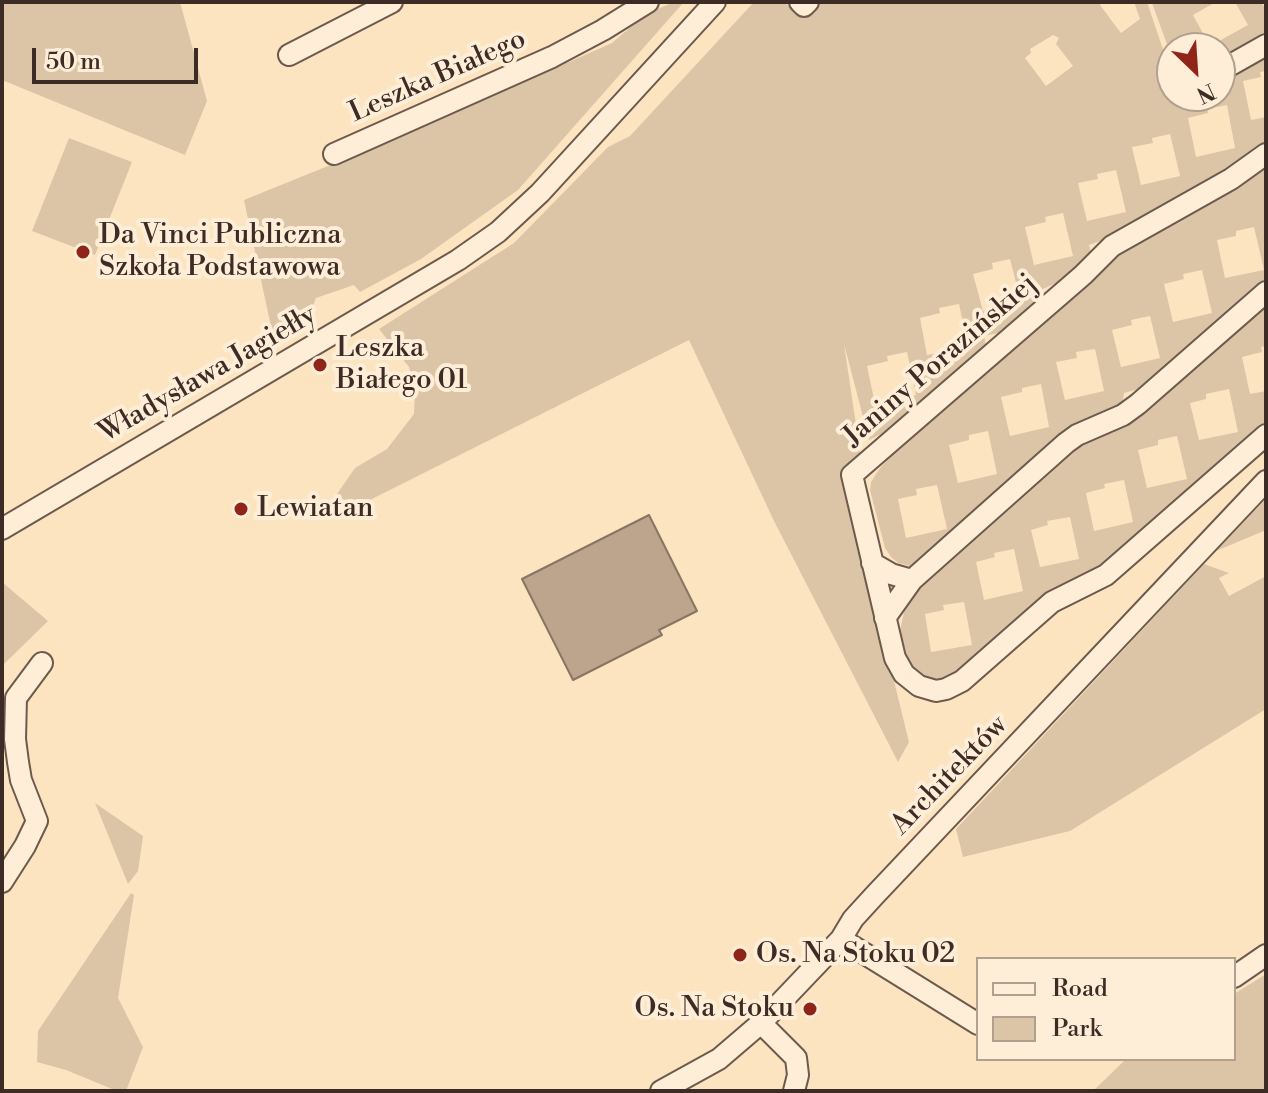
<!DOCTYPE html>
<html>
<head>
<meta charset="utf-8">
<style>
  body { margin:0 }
  #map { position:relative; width:1268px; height:1093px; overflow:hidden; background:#fde4c1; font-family:"Libre Bodoni",serif }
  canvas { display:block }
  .frame { position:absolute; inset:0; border:4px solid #3d2c26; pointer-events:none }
  .legend { position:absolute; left:976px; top:957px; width:260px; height:104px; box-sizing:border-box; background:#feedd7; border:2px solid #b1a090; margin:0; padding:10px 14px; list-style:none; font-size:24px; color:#3d2c26 }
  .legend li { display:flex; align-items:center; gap:16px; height:40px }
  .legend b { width:40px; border:2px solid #b1a090 }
  .north { position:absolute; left:1156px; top:32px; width:80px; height:80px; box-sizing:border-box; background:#feedd7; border:2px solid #b1a090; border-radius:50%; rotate:155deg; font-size:22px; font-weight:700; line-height:32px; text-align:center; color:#3d2c26 }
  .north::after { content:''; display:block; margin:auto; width:28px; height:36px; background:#8f2418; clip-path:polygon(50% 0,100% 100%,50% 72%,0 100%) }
  .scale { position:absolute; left:32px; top:48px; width:166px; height:36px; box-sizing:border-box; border:4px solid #3d2c26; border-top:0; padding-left:10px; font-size:24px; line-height:28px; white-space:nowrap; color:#3d2c26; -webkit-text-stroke:6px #feedd7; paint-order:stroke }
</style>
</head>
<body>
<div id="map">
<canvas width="1268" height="1093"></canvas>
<div class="frame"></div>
<ul class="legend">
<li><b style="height:10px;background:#feedd7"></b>Road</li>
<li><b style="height:22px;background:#dcc5a7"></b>Park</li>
</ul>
<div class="north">N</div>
<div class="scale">50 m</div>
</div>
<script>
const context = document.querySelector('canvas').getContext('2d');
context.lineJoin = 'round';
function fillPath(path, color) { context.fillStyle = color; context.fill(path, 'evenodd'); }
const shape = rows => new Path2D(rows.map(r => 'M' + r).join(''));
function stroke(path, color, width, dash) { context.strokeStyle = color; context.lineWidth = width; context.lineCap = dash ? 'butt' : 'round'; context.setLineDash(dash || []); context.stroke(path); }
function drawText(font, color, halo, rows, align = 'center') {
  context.font = font + ' "Libre Bodoni",serif'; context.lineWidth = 8; context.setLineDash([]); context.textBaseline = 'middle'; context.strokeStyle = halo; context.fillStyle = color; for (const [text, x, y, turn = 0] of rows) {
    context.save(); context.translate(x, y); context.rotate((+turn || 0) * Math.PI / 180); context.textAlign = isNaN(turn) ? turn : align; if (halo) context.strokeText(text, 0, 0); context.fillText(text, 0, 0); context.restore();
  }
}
fillPath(shape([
  [2,2,180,2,207,101,185,155,2,80],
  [674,2,684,2,518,190,421,259,360,292,354,285,316,298,306,324,274,341,244,200,392,140,612,43,646,14],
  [754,2,784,2,802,16,815,2,1103,2,1100,5,1121,33,1140,19,1134,2,1147,2,1172,76,1172,96,1220,96,1220,82,1266,57,1266,71,1260,72,1261,77,1243,81,1251,120,1266,117,1266,141,1198,190,1129,224,1111,237,1089,245,1091,253,1061,281,1036,292,1038,302,1003,332,984,336,986,346,897,426,869,440,844,344,861,458,843,474,909,742,898,762,774,521,689,340,338,516,330,504,355,468,387,449,414,414,415,390,409,367,379,329,514,243,608,147,630,136],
  [1053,35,1059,38,1056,44,1073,66,1046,86,1025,58,1031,53,1030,49],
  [1227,105,1235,148,1196,157,1188,118,1208,113,1207,109],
  [1170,134,1180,176,1141,185,1132,147,1153,143,1152,138],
  [1116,170,1126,212,1087,221,1078,183,1098,179,1097,174],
  [1063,213,1073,256,1034,265,1025,227,1046,222,1045,217],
  [1010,259,1021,302,983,311,973,274,993,269,992,263],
  [959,304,968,347,927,355,920,318,940,313,939,308],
  [907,352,916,395,875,404,867,366,888,361,887,356],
  [1155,2,1216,2,1193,15,1210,46,1248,25,1235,2,1261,2,1266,9,1266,39,1220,62,1220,48,1172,48,1172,58,1152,3],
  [69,138,132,162,95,255,32,231],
  [1266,163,1266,283,1142,388,1124,393,1122,408,1073,428,910,566,898,563,891,557,885,548,870,490,871,482,880,468,899,448,1132,244,1203,207],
  [1254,227,1264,270,1225,278,1217,240,1236,236,1236,231],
  [1202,270,1212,313,1173,322,1164,284,1184,279,1183,274],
  [1150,316,1160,358,1121,367,1112,330,1132,325,1131,320],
  [1095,349,1104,391,1065,400,1056,362,1077,358,1076,352],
  [1041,384,1049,427,1010,436,1001,397,1022,392,1022,388],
  [988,431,997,474,958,483,949,445,969,440,969,435],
  [937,485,947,529,906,538,898,499,917,495,916,489],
  [1266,306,1266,346,1261,347,1262,352,1242,357,1250,394,1266,391,1266,426,1099,572,950,679,933,681,919,674,909,663,900,631,904,612,911,597,1081,446,1138,418],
  [1229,389,1238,432,1199,440,1190,403,1206,399,1206,394],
  [1177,436,1187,479,1147,488,1138,450,1158,445,1158,440],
  [1124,480,1133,522,1094,531,1086,493,1105,488,1104,484],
  [1070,517,1079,559,1040,567,1031,530,1048,525,1047,521],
  [1014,549,1023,591,984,600,976,562,995,557,994,553],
  [964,602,972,645,931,652,925,614,944,610,943,605],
  [1266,499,1266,530,1216,551],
  [1204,564,1229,573,1219,578,1229,596,1266,576,1266,709,1070,831,963,857,956,829],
  [2,582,48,621,2,666],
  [95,803,143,836,138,871,128,884],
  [131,893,134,895,118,998,143,1047,126,1091,117,1091,66,1070,37,1062,38,1031],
  [1266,974,1266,1091,1093,1091,1126,1059,1234,1059,1234,994]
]), '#dcc5a7');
const water = shape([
  [649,515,697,611,659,630,662,635,573,680,522,579,649,515]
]);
fillPath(water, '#bca58c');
stroke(water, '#897563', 2);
const street = shape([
  [800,2,804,6,808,2],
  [289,55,392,2],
  [1220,71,1266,45],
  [334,154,552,57,603,30,648,2],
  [1266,154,1231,179,1112,246,1083,275,852,475,895,658,904,674,919,686,936,691,946,689,962,681,1052,602,1106,575,1266,435],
  [2,529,458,260,498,232,540,193,715,2],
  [872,563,891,574,912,580],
  [885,618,912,580,1066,443,1077,435,1123,415,1138,404,1266,292],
  [2,882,25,846,37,821,21,780,18,762,15,739,16,698,42,663],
  [841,939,978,1024],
  [1234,977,1266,955],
  [761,1023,796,1058,798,1075,794,1091],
  [661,1091,719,1059,761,1023,841,939,853,919,874,896,1266,481]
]);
stroke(street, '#6d5a4d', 24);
stroke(street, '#feedd7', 20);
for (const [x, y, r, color] of [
  [83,252,8,"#8f2418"],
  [320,365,8,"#8f2418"],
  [241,509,8,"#8f2418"],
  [740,955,8,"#8f2418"],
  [810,1009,8,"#8f2418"]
]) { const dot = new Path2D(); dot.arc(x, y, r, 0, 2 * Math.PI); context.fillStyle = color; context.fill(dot); stroke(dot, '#feedd7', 3); }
drawText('28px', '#3d2c26', '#feedd7', [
  ["Leszka Białego",438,77,-24],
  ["Janiny Porazińskiej",941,361,-41],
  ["Władysława Jagiełły",208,375,-30],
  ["Architektów",950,776,-46]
]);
drawText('28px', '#3d2c26', '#feedd7', [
  ["Da Vinci Publiczna",99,236],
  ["Szkoła Podstawowa",99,268],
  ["Leszka",336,349],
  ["Białego 01",336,381],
  ["Lewiatan",257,509],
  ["Os. Na Stoku 02",756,955],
  ["Os. Na Stoku",794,1009,"right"]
], 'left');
</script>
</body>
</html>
